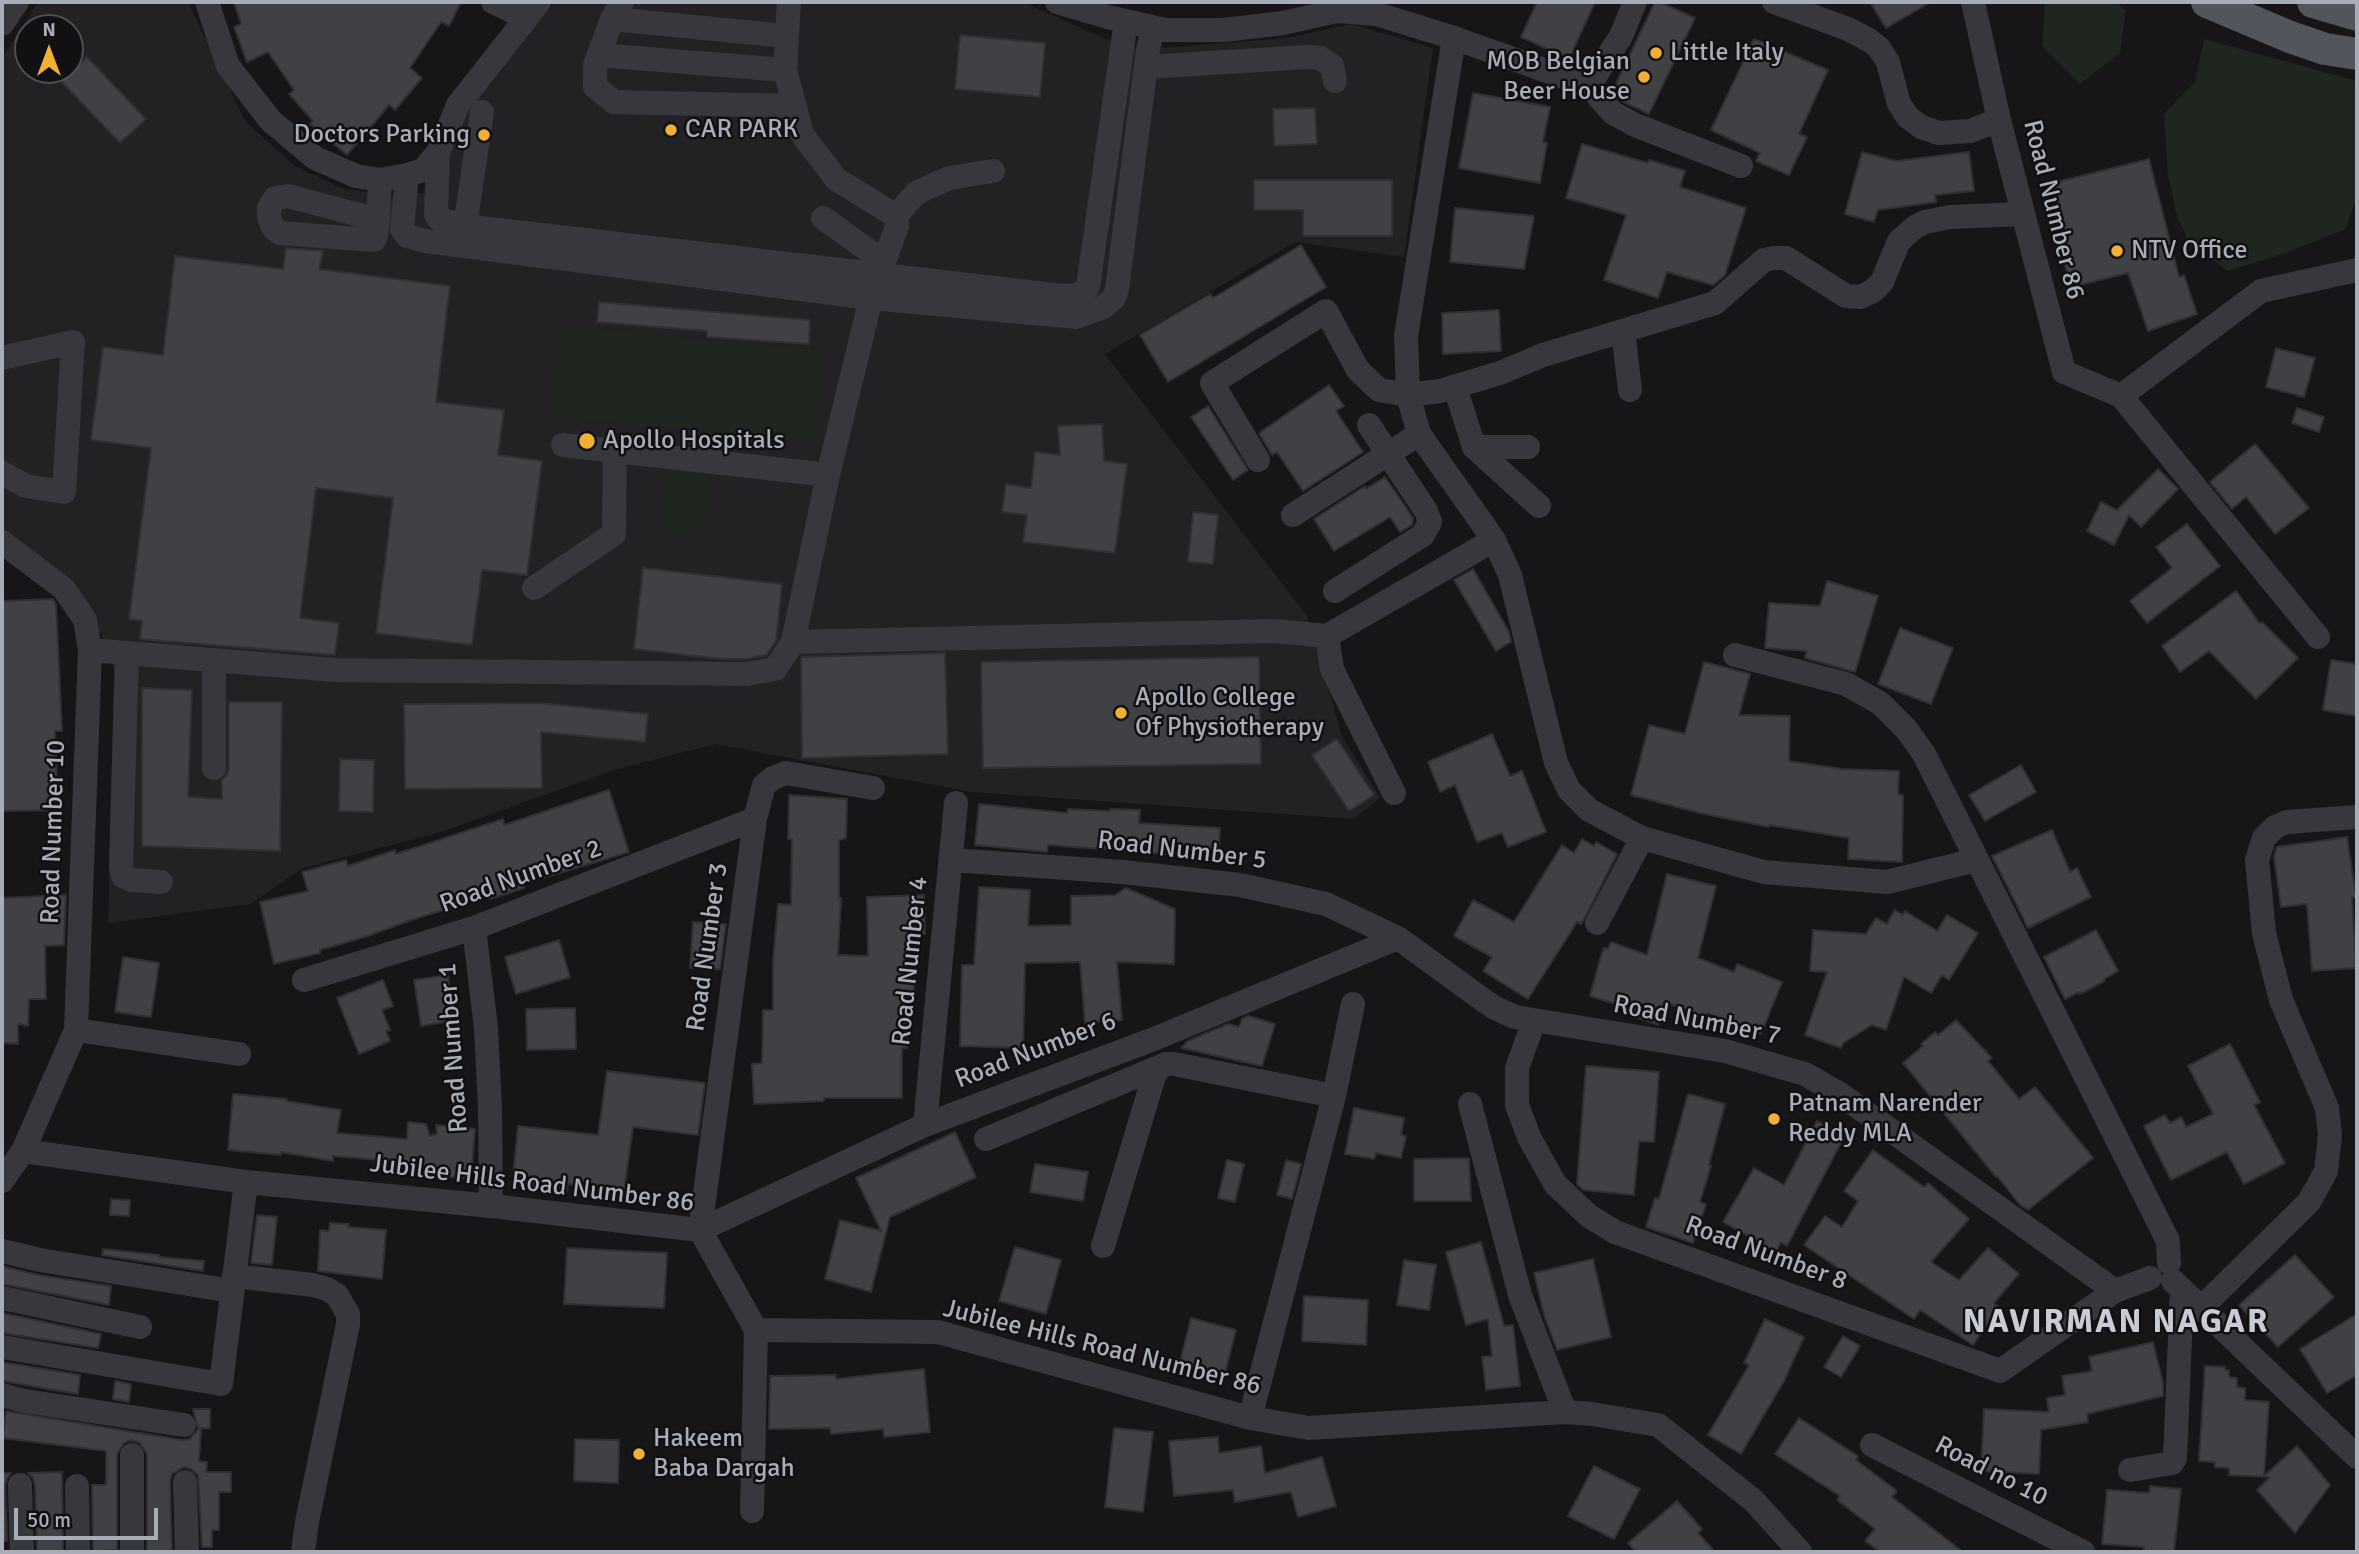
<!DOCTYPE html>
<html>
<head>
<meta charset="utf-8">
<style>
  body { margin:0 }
  #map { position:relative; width:2359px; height:1554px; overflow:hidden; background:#161618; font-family:Signika,sans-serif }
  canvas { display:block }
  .frame { position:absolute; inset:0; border:4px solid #a8adb8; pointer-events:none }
  .north { position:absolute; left:14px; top:14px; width:70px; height:70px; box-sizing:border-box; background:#111113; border:2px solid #4d4f55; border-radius:50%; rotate:0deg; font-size:19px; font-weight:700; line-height:28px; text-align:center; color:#a8adb8 }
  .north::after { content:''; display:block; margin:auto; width:24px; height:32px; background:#f2b134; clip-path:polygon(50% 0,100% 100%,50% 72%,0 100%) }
  .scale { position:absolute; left:14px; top:1508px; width:144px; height:32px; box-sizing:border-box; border:4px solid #a8adb8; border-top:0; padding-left:9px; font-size:21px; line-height:24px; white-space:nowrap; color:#a8adb8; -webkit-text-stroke:5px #111113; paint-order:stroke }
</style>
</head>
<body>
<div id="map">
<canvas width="2359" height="1554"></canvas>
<div class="frame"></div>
<div class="north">N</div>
<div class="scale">50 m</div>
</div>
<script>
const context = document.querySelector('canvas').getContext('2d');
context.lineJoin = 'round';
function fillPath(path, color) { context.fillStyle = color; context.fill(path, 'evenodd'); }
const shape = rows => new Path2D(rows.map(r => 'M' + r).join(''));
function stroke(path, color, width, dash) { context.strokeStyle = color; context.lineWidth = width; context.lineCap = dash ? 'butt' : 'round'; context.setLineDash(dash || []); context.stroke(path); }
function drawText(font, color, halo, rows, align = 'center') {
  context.font = font + ' Signika,sans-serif'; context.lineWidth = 5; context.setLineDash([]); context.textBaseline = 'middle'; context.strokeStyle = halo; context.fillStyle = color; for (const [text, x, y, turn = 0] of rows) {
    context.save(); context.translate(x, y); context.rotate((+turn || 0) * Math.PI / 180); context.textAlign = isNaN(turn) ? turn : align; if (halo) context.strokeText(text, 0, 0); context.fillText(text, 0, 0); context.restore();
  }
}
fillPath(shape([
  [38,2,188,2,245,121,295,166,341,188,383,195,441,192,451,137,496,71,555,2,1023,2,1103,38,1123,45,1148,49,1287,38,1351,24,1433,48,1404,257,1295,242,1105,354,1307,616,1342,736,1380,798,1354,819,971,792,715,744,614,770,441,832,303,868,250,904,108,923,114,672,108,647,75,588,33,551,2,528,2,58],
  [28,28,70,28,70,70,28,70]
]), '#222225');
fillPath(shape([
  [2047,2,2115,2,2126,10,2120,53,2080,84,2042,46,2045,3],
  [2204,39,2357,81,2357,195,2346,229,2283,254,2228,271,2190,244,2177,217,2168,175,2164,114,2195,82],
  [562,326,822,351,813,442,553,416],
  [674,472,692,472,710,477,711,493,704,519,691,533,679,537,659,534,667,480]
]), '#1e261f');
const building = shape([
  [234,2,461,2,449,26,441,22,410,68,422,78,395,110,389,105,347,155,310,124,313,121,289,94,294,90,268,52,247,62,234,27,241,24,234,2],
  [1537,2,1595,2,1569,59,1521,37,1537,2],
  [1655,2,1659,2,1695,18,1649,114,1622,101,1613,90,1655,2],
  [1870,2,1931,2,1886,28,1870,2],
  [960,35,1045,43,1040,97,955,89,960,35],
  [1754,39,1828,70,1799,134,1807,137,1789,175,1756,161,1760,153,1711,130,1754,39],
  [87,57,146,119,120,143,61,81,87,57],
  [1473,93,1550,107,1543,142,1547,143,1540,183,1459,168,1473,93],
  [1315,108,1317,144,1274,146,1273,109,1315,108],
  [1582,144,1648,163,1649,160,1685,171,1680,187,1746,208,1725,275,1713,285,1667,272,1658,298,1604,280,1626,215,1566,198,1582,144],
  [1862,152,1896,161,1969,152,1974,191,1935,195,1936,202,1878,210,1874,222,1845,214,1862,152],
  [2149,159,2179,277,2184,275,2197,314,2148,331,2128,273,2071,287,2059,242,2064,241,2049,184,2149,159],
  [1254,180,1392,180,1392,236,1303,236,1303,210,1254,210,1254,180],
  [1455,208,1534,216,1524,269,1450,262,1455,208],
  [1301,245,1326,287,1168,382,1140,335,1210,294,1213,298,1301,245],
  [286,248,323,251,319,269,450,286,436,402,504,410,498,455,542,461,527,575,482,570,472,645,376,633,393,498,316,488,300,618,339,623,335,655,140,639,142,621,129,619,151,448,91,440,103,347,163,355,175,256,283,269,286,248],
  [599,302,810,320,809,344,707,337,707,331,597,322,599,302],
  [1499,310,1501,351,1443,354,1442,313,1499,310],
  [2276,348,2315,358,2304,397,2266,387,2276,348],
  [1329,385,1344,406,1336,411,1363,452,1303,491,1277,452,1272,455,1259,433,1329,385],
  [1208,406,1248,470,1233,480,1191,417,1208,406],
  [2297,408,2324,417,2319,432,2292,423,2297,408],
  [1102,424,1104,461,1127,464,1115,553,1023,542,1027,515,1002,512,1006,484,1031,488,1035,452,1060,455,1058,426,1102,424],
  [2255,444,2309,508,2275,534,2246,497,2232,509,2210,482,2255,444],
  [2158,469,2178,489,2141,527,2129,515,2114,545,2087,531,2101,502,2117,510,2158,469],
  [1385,477,1413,518,1412,525,1400,532,1390,517,1334,551,1314,519,1365,486,1366,489,1385,477],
  [1193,512,1218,515,1213,564,1188,562,1193,512],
  [2187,524,2220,566,2147,623,2130,601,2172,568,2156,547,2187,524],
  [643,568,782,584,776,641,766,655,746,659,721,659,634,649,643,568],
  [1473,569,1509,632,1511,642,1496,651,1454,580,1473,569],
  [1827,581,1878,596,1855,672,1805,658,1807,651,1765,648,1769,603,1820,606,1827,581],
  [2236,591,2260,624,2262,622,2298,658,2256,699,2209,651,2180,672,2162,646,2236,591],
  [53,599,56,604,62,731,55,731,58,810,2,811,2,601,53,599],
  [1900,628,1953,648,1931,704,1878,684,1900,628],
  [945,653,948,754,802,758,801,657,945,653],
  [1259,657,1261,764,983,768,981,662,1259,657],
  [2331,660,2357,664,2357,716,2323,710,2331,660],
  [1704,662,1750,674,1739,715,1790,716,1789,761,1842,769,1899,771,1898,795,1903,795,1902,862,1848,859,1849,838,1769,825,1769,827,1700,813,1631,795,1649,725,1685,734,1704,662],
  [142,688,192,690,188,797,222,799,222,780,227,775,229,768,229,702,282,702,280,851,142,846,142,688],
  [541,703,648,714,645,742,541,732,542,788,405,789,404,704,541,703],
  [1492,734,1510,776,1522,771,1546,832,1508,847,1502,833,1477,842,1455,785,1440,792,1428,762,1492,734],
  [1337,739,1374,795,1349,811,1312,755,1337,739],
  [340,759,374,760,373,812,339,811,340,759],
  [2021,765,2036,792,1985,821,1969,795,2021,765],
  [609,790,629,852,523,884,524,888,490,899,489,896,414,919,368,936,320,950,320,953,274,964,260,902,308,891,302,872,346,860,348,866,395,850,396,854,503,819,504,825,609,790],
  [789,795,847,799,846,838,839,840,839,898,841,898,838,955,868,956,867,897,924,895,925,934,914,935,914,996,907,996,907,1048,902,1048,902,1098,824,1098,824,1101,754,1104,752,1064,762,1063,763,1010,773,1010,773,962,778,904,791,905,792,839,788,839,789,795],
  [979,804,1068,813,1068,809,1110,811,1110,809,1140,810,1139,823,1220,828,1218,858,1048,845,1047,852,975,845,979,804],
  [2052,830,2070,872,2077,868,2091,897,2028,928,1992,856,2052,830],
  [2347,837,2356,897,2352,898,2356,968,2312,971,2307,904,2281,907,2274,856,2277,847,2347,837],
  [1582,839,1594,846,1596,842,1617,854,1583,921,1581,924,1577,922,1528,999,1483,971,1492,957,1454,936,1473,900,1514,922,1562,845,1574,853,1582,839],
  [1667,874,1716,886,1698,958,1734,972,1737,964,1782,982,1761,1034,1707,1013,1705,1017,1667,1003,1658,1025,1630,1015,1632,1009,1590,996,1600,959,1604,948,1608,949,1611,942,1647,955,1667,874],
  [979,887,1030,890,1028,926,1071,925,1071,896,1115,895,1126,888,1175,909,1174,964,1117,962,1122,1020,1085,1023,1080,962,1025,963,1023,1048,960,1046,962,965,974,965,979,887],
  [66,895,64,945,45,946,46,999,29,999,28,1026,18,1024,18,1044,2,1043,2,898,66,895],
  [1895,910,1903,915,1905,911,1937,931,1947,915,1978,933,1949,980,1942,975,1931,993,1904,977,1886,1030,1872,1025,1843,1043,1841,1048,1805,1035,1827,972,1810,971,1813,930,1866,934,1876,918,1887,924,1895,910],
  [693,922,726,924,720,969,690,968,693,922],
  [2096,930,2118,971,2104,979,2105,981,2080,994,2079,992,2065,999,2044,957,2096,930],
  [559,940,570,977,516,994,505,957,559,940],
  [123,957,159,963,151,1017,115,1012,123,957],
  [448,975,455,1020,421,1026,414,980,448,975],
  [383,980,393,1006,382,1010,390,1030,386,1031,390,1041,359,1054,337,998,383,980],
  [575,1008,576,1049,527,1050,526,1009,575,1008],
  [1248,1016,1275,1024,1262,1066,1181,1048,1188,1041,1228,1024,1239,1027,1242,1019,1248,1016],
  [1956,1020,1992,1058,1988,1061,2019,1099,2035,1087,2093,1158,2028,1210,2020,1205,1997,1176,1996,1177,1903,1063,1923,1046,1921,1044,1935,1032,1938,1035,1956,1020],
  [2230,1044,2260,1102,2254,1105,2285,1163,2244,1184,2227,1152,2171,1180,2144,1126,2165,1115,2170,1123,2181,1117,2186,1127,2213,1114,2188,1066,2230,1044],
  [1586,1066,1659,1072,1654,1142,1639,1141,1634,1195,1583,1190,1577,1184,1586,1066],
  [607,1071,705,1083,698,1135,633,1127,624,1191,568,1184,567,1191,512,1185,518,1126,598,1135,607,1071],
  [233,1094,287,1099,286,1101,341,1110,337,1133,407,1139,408,1122,426,1124,430,1136,437,1134,436,1125,475,1129,471,1179,403,1172,404,1162,333,1156,333,1161,281,1152,281,1155,228,1150,233,1094],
  [1688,1094,1725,1104,1709,1165,1711,1166,1700,1202,1706,1204,1693,1243,1646,1227,1655,1198,1659,1199,1688,1094],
  [1354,1108,1404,1118,1401,1135,1406,1136,1401,1158,1376,1153,1374,1159,1345,1154,1354,1108],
  [1817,1121,1845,1135,1787,1246,1781,1242,1776,1252,1723,1222,1754,1168,1784,1185,1817,1121],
  [955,1132,976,1177,890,1217,871,1292,825,1279,840,1220,881,1231,856,1178,955,1132],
  [1873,1150,1924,1187,1928,1183,1969,1219,1931,1262,1959,1280,1988,1248,2019,1274,1994,1303,1999,1307,1973,1345,1920,1310,1914,1319,1804,1245,1825,1216,1842,1227,1858,1201,1844,1191,1873,1150],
  [1469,1158,1471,1201,1414,1201,1414,1159,1469,1158],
  [1227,1160,1244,1164,1235,1202,1218,1198,1227,1160],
  [1286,1160,1301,1164,1292,1199,1277,1195,1286,1160],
  [1035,1164,1088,1172,1083,1201,1030,1192,1035,1164],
  [111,1199,130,1200,129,1216,110,1215,111,1199],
  [257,1215,277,1217,272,1265,251,1263,257,1215],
  [330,1223,349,1224,348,1227,386,1230,382,1279,318,1271,320,1230,329,1231,330,1223],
  [1481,1242,1504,1326,1513,1325,1520,1386,1486,1390,1482,1357,1492,1356,1488,1319,1466,1325,1446,1252,1481,1242],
  [1015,1247,1061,1260,1046,1314,999,1301,1015,1247],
  [567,1248,667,1253,664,1308,564,1304,567,1248],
  [103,1249,159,1255,159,1257,204,1261,203,1271,102,1255,103,1249],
  [2295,1255,2334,1297,2278,1347,2239,1305,2295,1255],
  [1593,1259,1611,1337,1557,1350,1544,1315,1534,1273,1593,1259],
  [1404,1260,1436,1265,1429,1310,1397,1305,1404,1260],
  [2,1266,38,1275,111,1286,109,1305,2,1284,2,1266],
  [1304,1296,1368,1300,1366,1345,1302,1341,1304,1296],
  [2,1313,101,1334,98,1348,2,1333,2,1313],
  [2357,1314,2357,1375,2327,1393,2300,1349,2357,1314],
  [1191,1318,1236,1330,1225,1373,1180,1362,1191,1318],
  [1765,1319,1804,1337,1784,1381,1741,1454,1708,1435,1749,1365,1744,1363,1765,1319],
  [1843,1336,1860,1346,1841,1377,1824,1367,1843,1336],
  [2153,1342,2163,1383,2163,1396,2087,1414,2088,1422,2041,1430,2039,1474,1981,1471,1984,1409,2049,1412,2047,1398,2065,1395,2062,1376,2092,1371,2089,1357,2153,1342],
  [2,1362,80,1375,78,1394,2,1381,2,1362],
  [2205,1366,2225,1367,2225,1370,2229,1370,2229,1377,2237,1378,2237,1387,2245,1388,2245,1400,2269,1402,2264,1476,2297,1446,2330,1485,2295,1533,2257,1490,2270,1477,2229,1475,2229,1468,2215,1467,2215,1462,2199,1461,2205,1366],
  [924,1369,930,1432,884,1437,883,1429,831,1434,830,1428,769,1429,770,1376,836,1375,836,1379,924,1369],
  [115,1381,131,1384,129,1402,113,1399,115,1381],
  [193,1409,210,1409,210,1428,198,1428,193,1409],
  [6,1411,182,1440,190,1439,198,1429,201,1429,199,1461,207,1462,206,1472,231,1472,231,1492,219,1492,219,1530,212,1530,212,1547,202,1547,198,1475,191,1469,184,1467,172,1474,170,1482,172,1552,147,1552,147,1454,140,1443,131,1440,124,1443,117,1454,117,1550,93,1552,92,1485,106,1485,106,1451,3,1438,6,1411],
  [1799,1418,1858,1456,1856,1460,1897,1491,1892,1497,1963,1552,1880,1552,1865,1541,1875,1529,1837,1500,1840,1496,1775,1454,1799,1418],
  [1114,1428,1153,1432,1143,1512,1105,1507,1114,1428],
  [1218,1437,1219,1453,1261,1446,1265,1473,1322,1457,1336,1506,1298,1517,1291,1492,1235,1502,1233,1490,1174,1496,1169,1441,1218,1437],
  [575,1439,619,1440,618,1483,574,1481,575,1439],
  [1594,1466,1640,1489,1614,1539,1568,1516,1594,1466],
  [62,1472,63,1552,37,1552,35,1485,33,1478,28,1473,62,1472],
  [2,1473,11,1473,7,1479,5,1485,7,1541,2,1541,2,1473],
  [2150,1486,2181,1489,2174,1552,2143,1552,2144,1547,2102,1544,2107,1490,2149,1493,2150,1486],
  [1677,1501,1702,1529,1698,1533,1715,1552,1636,1552,1628,1543,1677,1501]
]);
fillPath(building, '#404145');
stroke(building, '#303034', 2);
stroke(shape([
  [207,2,228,66,271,121,315,158,356,176,380,180,407,175,423,170,438,153,458,105,539,2],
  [493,2,526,18],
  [622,2,612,19,595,65,595,87,614,102,795,106],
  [1057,2,1108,17,1165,30,1224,30,1283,23,1336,11,1377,14,1454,38,1589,86,1621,36,1635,2],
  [1774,2,1848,29,1869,40,1879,48,1888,62,1899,104,1908,117,1921,127,1939,133,1970,131,1999,120],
  [1973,2,1999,120,2064,372,2121,396,2318,637],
  [612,19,786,36],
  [2,24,17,2],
  [1454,38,1406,336,1408,395,1419,434,1494,540,1510,575,1556,763,1569,790,1589,810,1642,838,1764,872,1887,882,1976,860],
  [599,55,785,70],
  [1146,67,1307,57,1320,58,1332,66,1335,81],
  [1589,86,1613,113,1635,125,1741,166],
  [438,153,436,215,439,219,465,226,1062,296,1079,295,1088,287,1126,21],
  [407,175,402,229,407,236,425,241,871,298,1076,317,1103,307,1114,298,1117,289,1148,49,1153,28],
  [896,216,916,193,949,178,993,171],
  [823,218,883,261],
  [378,220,288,196,275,198,269,208,269,217,273,228,280,233,374,240,376,235,378,220,380,180],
  [465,226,482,112],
  [1623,331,1630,390],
  [2,358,73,342,64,492,26,486,2,473],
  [1455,387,1474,447,1539,506],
  [2121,396,2261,291,2357,270],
  [563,445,828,475],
  [1474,447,1528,447],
  [1258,460,1212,383,1326,311,1358,370,1379,390,1408,395,1440,391,1500,373,1543,355,1715,303,1764,260,1774,258,1786,258,1846,296,1860,297,1873,291,1882,282,1899,241,1915,227,1925,222,1950,217,2023,214],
  [1293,515,1419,434],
  [2,542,64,589,85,620,90,650,76,1030,23,1151,2,1181],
  [534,588,614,534,615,450],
  [1335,591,1423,535,1430,522,1426,511,1369,425],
  [793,642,1274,631,1327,636],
  [90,650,335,670,747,674,775,669,793,642,828,475,871,298,897,226,896,216,836,179,802,134,785,70,789,2],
  [127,653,121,867,123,876,132,880,161,882],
  [1735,655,1846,684,1880,703,1906,729,1924,754,2168,1241,2169,1263],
  [214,768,214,661],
  [1394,793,1332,669,1327,636,1494,540],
  [951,860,1123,872,1240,885,1326,904,1398,938,1493,1007,1515,1017,1725,1051,1805,1074,1840,1094,2115,1291,2150,1278],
  [1597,923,1642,838],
  [474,928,486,1028,490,1108,491,1206],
  [304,980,474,928,755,819],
  [1534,1021,1517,1068,1517,1105,1529,1137,1555,1184,1589,1216,1615,1232,2000,1371,2115,1291],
  [76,1030,239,1054],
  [1334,1096,1353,1004],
  [1470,1104,1520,1295,1565,1412],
  [925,1125,956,803],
  [986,1139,1166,1064,1174,1064,1334,1096,1250,1418],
  [23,1151,246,1182,491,1206,700,1230,756,1330,938,1332,1250,1418,1309,1428,1565,1412,1592,1414,1658,1425,1754,1501,1800,1552],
  [700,1230,925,1125,1154,1039,1398,938],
  [700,1230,755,819,764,785,773,778,786,773,873,788],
  [1103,1246,1154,1076,1159,1068],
  [2,1251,40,1260,232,1291],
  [234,1276,313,1285,327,1289,337,1295,348,1314,348,1324,307,1522,303,1552],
  [2173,1281,2357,1457],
  [2,1298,140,1327],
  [2201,1308,2309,1202,2326,1171,2330,1135,2327,1108,2281,1000,2264,933,2257,860,2264,838,2275,827,2287,822,2357,817],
  [2,1347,221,1384,246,1182],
  [2,1395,25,1401,184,1425],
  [1872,1445,2083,1552],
  [2130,1470,2172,1463,2175,1458,2182,1290],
  [185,1482,187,1552],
  [20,1485,22,1552],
  [77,1486,78,1552],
  [752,1511,756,1330],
  [132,1552,132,1455]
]), '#37383d', 24);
stroke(shape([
  [2207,2,2290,37,2325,49,2357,54],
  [2313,2,2357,15]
]), '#53555c', 32);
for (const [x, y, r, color] of [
  [1656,53,7,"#f2b134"],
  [1644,77,7,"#f2b134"],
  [671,130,7,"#f2b134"],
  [484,135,7,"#f2b134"],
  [2117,251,7,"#f2b134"],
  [587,441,9,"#f2b134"],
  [1121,713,7,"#f2b134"],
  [1774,1119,7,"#f2b134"],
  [639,1454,7,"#f2b134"]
]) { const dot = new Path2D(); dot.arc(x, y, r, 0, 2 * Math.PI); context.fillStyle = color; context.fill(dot); stroke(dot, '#111113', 2.5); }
drawText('26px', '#a8adb8', '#111113', [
  ["Little Italy",1670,53],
  ["MOB Belgian",1630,62,"right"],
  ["Beer House",1630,92,"right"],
  ["CAR PARK",685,130],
  ["Doctors Parking",470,135,"right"],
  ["NTV Office",2131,251],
  ["Apollo Hospitals",603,441],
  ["Apollo College",1135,698],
  ["Of Physiotherapy",1135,728],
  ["Patnam Narender",1788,1104],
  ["Reddy MLA",1788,1134],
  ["Hakeem",653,1439],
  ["Baba Dargah",653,1469]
], 'left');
drawText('26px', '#a8adb8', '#111113', [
  ["Road Number 86",2053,210,76],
  ["Road Number 10",54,832,-88],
  ["Road Number 5",1182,851,7],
  ["Road Number 2",521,877,-20],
  ["Road Number 3",708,947,-82],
  ["Road Number 4",911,961,-84],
  ["Road Number 7",1697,1021,11],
  ["Road Number 1",454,1048,-94],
  ["Road Number 6",1036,1051,-21],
  ["Jubilee Hills Road Number 86",532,1184,7],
  ["Road Number 8",1766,1254,20],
  ["Jubilee Hills Road Number 86",1102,1348,14],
  ["Road no 10",1991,1472,27]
]);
context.letterSpacing = '2px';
drawText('bold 33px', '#c9ccd4', '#111113', [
  ["NAVIRMAN NAGAR",2116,1323]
]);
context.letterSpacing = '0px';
</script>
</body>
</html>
